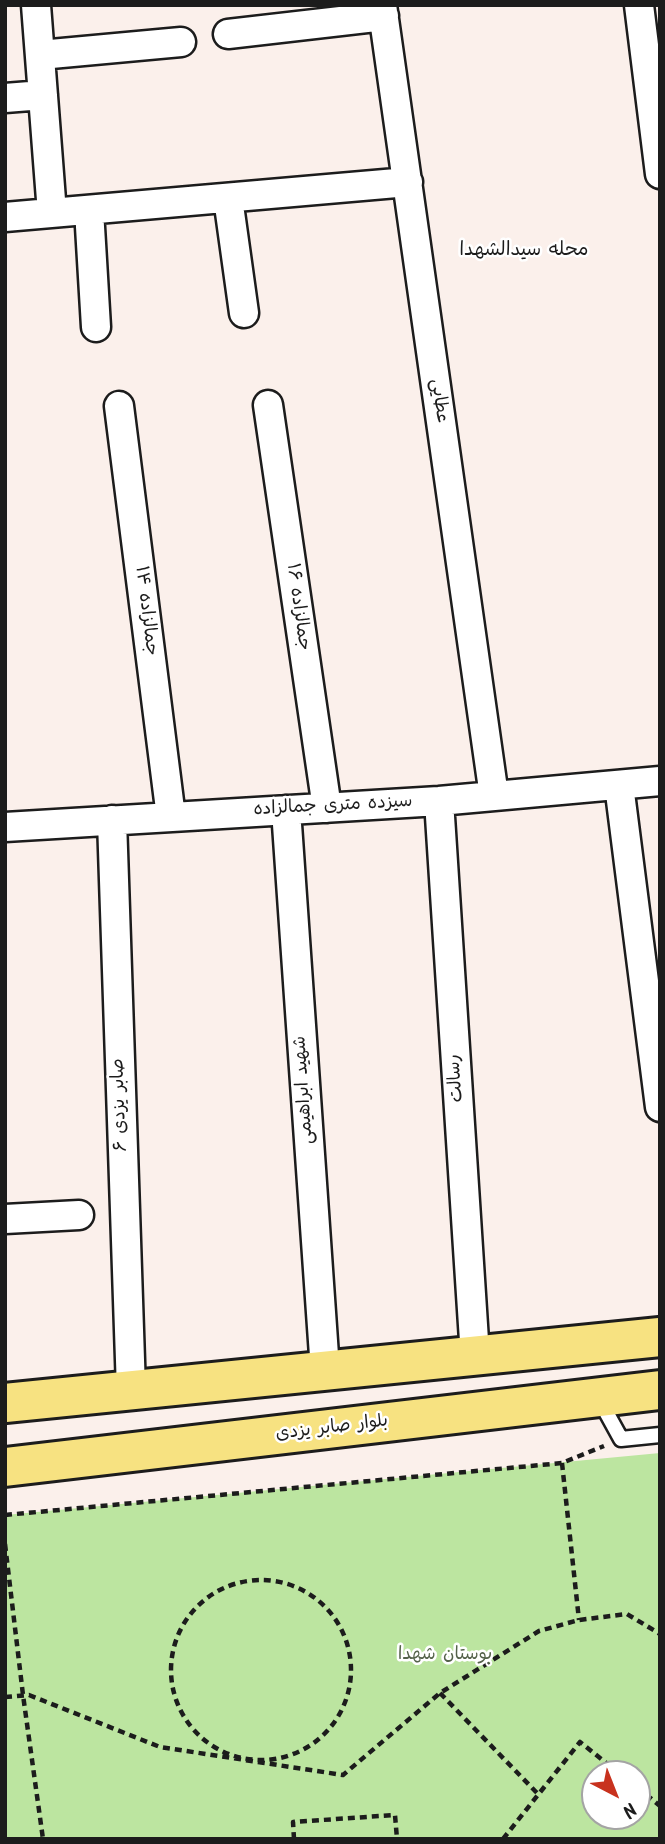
<!DOCTYPE html>
<html>
<head>
<meta charset="utf-8">
<style>
  body { margin:0 }
  #map { position:relative; width:665px; height:1844px; overflow:hidden; background:#fbf0eb; font-family:Kalam,sans-serif }
  canvas { display:block }
  .frame { position:absolute; inset:0; border:7px solid #1c1c1c; pointer-events:none }
  .north { position:absolute; left:581px; top:1760px; width:70px; height:70px; box-sizing:border-box; background:#fff; border:2px solid #a4a4a4; border-radius:50%; rotate:138deg; font-size:19px; font-weight:700; line-height:28px; text-align:center; color:#1c1c1c }
  .north::after { content:''; display:block; margin:auto; width:24px; height:32px; background:#c8321e; clip-path:polygon(50% 0,100% 100%,50% 72%,0 100%) }
</style>
</head>
<body>
<div id="map">
<canvas width="665" height="1844"></canvas>
<div class="frame"></div>
<div class="north">N</div>
</div>
<script>
const context = document.querySelector('canvas').getContext('2d');
context.lineJoin = 'round';
function fillPath(path, color) { context.fillStyle = color; context.fill(path, 'evenodd'); }
const shape = rows => new Path2D(rows.map(r => 'M' + r).join(''));
function stroke(path, color, width, dash) { context.strokeStyle = color; context.lineWidth = width; context.lineCap = dash ? 'butt' : 'round'; context.setLineDash(dash || []); context.stroke(path); }
function drawText(font, color, halo, rows, align = 'center') {
  context.font = font + ' Kalam,"Playpen Sans Arabic",sans-serif'; context.lineWidth = 5; context.setLineDash([]); context.textBaseline = 'middle'; context.strokeStyle = halo; context.fillStyle = color; for (const [text, x, y, turn = 0] of rows) {
    context.save(); context.translate(x, y); context.rotate((+turn || 0) * Math.PI / 180); context.textAlign = isNaN(turn) ? turn : align; if (halo) context.strokeText(text, 0, 0); context.fillText(text, 0, 0); context.restore();
  }
}
fillPath(shape([
  [660,1453,660,1839,5,1839,5,1515],
  [595,1774,637,1774,637,1816,595,1816]
]), '#bce5a0');
const lane = shape([
  [599,1399,621,1439,660,1435]
]);
const street = shape([
  [36,5,52,213],
  [382,5,494,796],
  [639,5,660,174],
  [228,34,384,16],
  [40,55,181,42],
  [5,98,43,95],
  [228,198,244,313],
  [89,210,96,327],
  [5,217,408,182],
  [268,405,327,808],
  [119,406,171,817],
  [619,785,660,1107],
  [439,801,475,1356],
  [286,810,325,1370],
  [112,820,131,1390],
  [5,827,439,801,660,781],
  [5,1219,79,1215]
]);
const primary = shape([
  [5,1403,660,1337],
  [5,1467,660,1390]
]);
stroke(lane, '#1c1c1c', 19);
stroke(street, '#1c1c1c', 33);
stroke(primary, '#1c1c1c', 44);
stroke(shape([
  [562,1463,579,1620],
  [5,1515,562,1463,604,1446],
  [5,1544,23,1695,43,1839],
  '171 1670a90 90 0 1 1 180 0a90 90 0 1 1-180 0Z',
  [440,1693,538,1794],
  [5,1697,29,1695,160,1747,343,1775,440,1693,539,1631,579,1620,627,1614,660,1634],
  [637,1787,660,1806],
  [294,1839,293,1822,395,1815,397,1839],
  [503,1839,580,1742,620,1774]
]), '#1c1c1c', 4.5, [7, 5]);
stroke(lane, '#fff', 14);
stroke(street, '#fff', 28);
stroke(primary, '#f7e281', 38);
drawText('18px', '#1c1c1c', '#fff', [
  ["عطایی",438,401,82],
  ["جمالزاده ۱۶",297,607,82],
  ["جمالزاده ۱۴",145,611,83],
  ["سیزده متری جمالزاده",333,807,-3],
  ["رسالت",457,1078,-94],
  ["شهید ابراهیمی",305,1090,-94],
  ["صابر یزدی ۶",121,1105,-92],
  ["بلوار صابر یزدی",332,1429,-7]
]);
drawText('18px', '#54624a', '#fff', [
  ["بوستان شهدا",445,1656]
]);
drawText('19px', '#1c1c1c', '#fff', [
  ["محله سیدالشهدا",524,252]
]);
</script>
</body>
</html>
